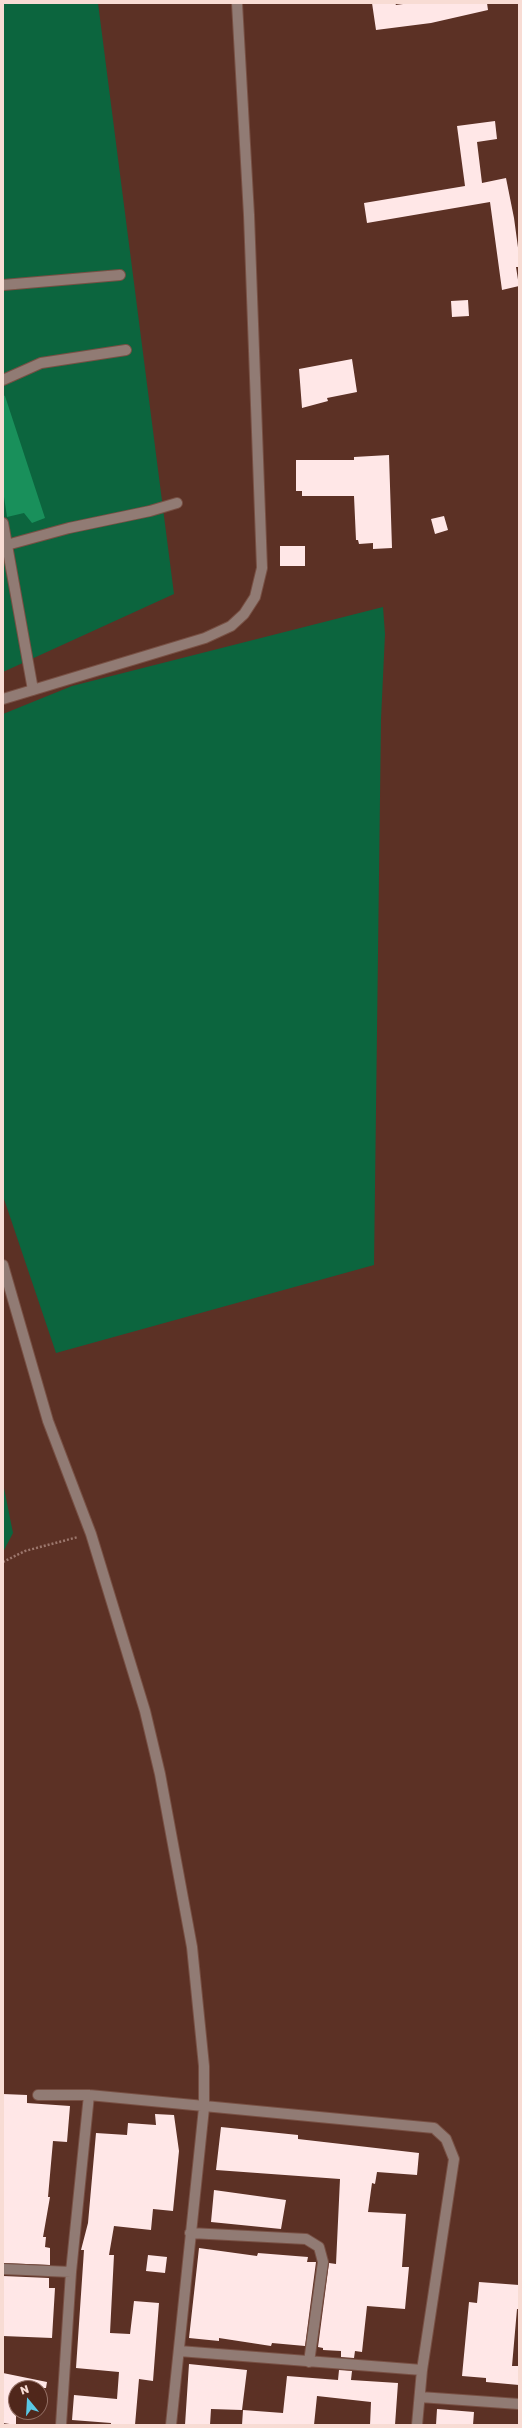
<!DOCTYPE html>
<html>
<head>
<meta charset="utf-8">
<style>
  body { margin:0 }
  #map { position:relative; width:522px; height:2428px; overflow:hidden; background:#5c3125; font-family:"Golos Text",sans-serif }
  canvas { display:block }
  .frame { position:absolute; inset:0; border:4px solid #f8dcd4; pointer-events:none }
  .north { position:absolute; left:8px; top:2380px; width:40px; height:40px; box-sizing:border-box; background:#50271b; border:1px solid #936f65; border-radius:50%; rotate:342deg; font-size:11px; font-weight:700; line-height:16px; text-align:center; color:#f8dcd4 }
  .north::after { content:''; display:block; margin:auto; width:14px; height:18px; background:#59c8e5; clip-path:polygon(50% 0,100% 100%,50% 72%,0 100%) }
</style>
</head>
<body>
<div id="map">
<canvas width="522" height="2428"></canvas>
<div class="frame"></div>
<div class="north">N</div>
</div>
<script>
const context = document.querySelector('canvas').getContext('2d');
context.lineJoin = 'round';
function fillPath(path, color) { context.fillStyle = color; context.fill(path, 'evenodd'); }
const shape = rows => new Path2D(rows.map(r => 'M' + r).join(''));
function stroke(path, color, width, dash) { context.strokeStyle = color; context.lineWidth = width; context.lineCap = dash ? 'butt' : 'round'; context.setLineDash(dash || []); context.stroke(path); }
fillPath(shape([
  [3,3,98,3,174,594,3,672],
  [383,607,385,634,381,719,374,1265,56,1353,3,1196,3,714,72,686],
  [3,1483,13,1533,3,1552]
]), '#0c653e');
fillPath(shape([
  [3,395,5,396,45,518,32,523,24,513,7,517,3,490]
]), '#19905b');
fillPath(shape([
  [372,3,395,3,396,5,410,3,487,3,488,10,431,23,376,30],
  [495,121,497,139,477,142,482,183,506,178,514,218,519,255,519,267,516,267,519,286,502,290,490,202,367,223,364,203,465,186,457,126],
  [468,300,469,316,452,317,451,301],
  [352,359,357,392,327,398,328,401,302,408,299,369],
  [389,455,392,548,373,549,373,543,359,544,358,540,356,540,354,496,302,496,302,491,296,491,296,460,354,460,354,457],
  [444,516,448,530,435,534,431,519],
  [280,546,305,546,305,566,280,566],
  [3,2094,27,2095,27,2103,70,2106,67,2142,53,2141,48,2197,50,2197,43,2237,46,2237,45,2247,50,2248,50,2265,3,2263],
  [155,2114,174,2115,179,2151,173,2211,153,2209,151,2230,114,2226,109,2255,114,2255,110,2333,130,2334,134,2301,159,2303,153,2381,139,2379,135,2425,111,2425,111,2423,72,2420,74,2395,117,2399,119,2372,76,2368,84,2250,81,2250,88,2223,96,2133,127,2135,128,2123,156,2125],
  [221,2127,298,2135,298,2139,419,2153,417,2175,377,2172,375,2184,372,2183,368,2212,406,2214,402,2267,409,2267,405,2309,367,2306,362,2352,355,2351,354,2358,341,2357,341,2351,323,2350,323,2348,318,2347,329,2263,336,2264,340,2179,216,2170],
  [214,2190,286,2200,281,2229,211,2222],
  [199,2248,257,2256,258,2253,308,2257,307,2262,316,2262,305,2346,272,2343,271,2346,219,2338,219,2341,189,2338],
  [148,2255,167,2257,165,2273,146,2271],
  [3,2276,49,2278,49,2288,55,2288,52,2338,3,2336],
  [479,2282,519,2285,519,2309,517,2309,512,2366,519,2366,519,2385,486,2382,486,2378,462,2376,469,2302,477,2303],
  [189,2364,247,2370,242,2410,211,2409,210,2425,185,2425],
  [339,2370,352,2371,351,2380,398,2383,395,2425,370,2425,371,2402,317,2396,314,2425,242,2425,243,2410,283,2413,287,2376,338,2380],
  [3,2373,47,2382,46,2388,16,2388,16,2425,3,2423],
  [437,2409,474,2412,473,2425,436,2425]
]), '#ffe7e7');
const minor = shape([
  [3,285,120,275],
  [3,380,41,363,126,350],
  [3,523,33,690],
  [3,546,69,528,150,511,177,503],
  [3,699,205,638,231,626,244,614,255,597,262,568,249,215,237,3],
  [3,1265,48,1421,91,1534,145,1711,160,1774,192,1947,204,2066,204,2108,171,2425],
  [38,2095,89,2095,434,2128,446,2139,454,2159,422,2370,417,2425],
  [190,2233,306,2239,319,2247,323,2262,309,2362],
  [3,2269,71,2272],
  [179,2351,422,2370],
  [420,2397,519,2404],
  [61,2425,71,2272,89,2095]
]);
stroke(minor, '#785044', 12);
stroke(shape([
  [3,1562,25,1551,78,1537]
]), '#9c776d', 2.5, [2, 2]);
stroke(minor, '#917b74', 10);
</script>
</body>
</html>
